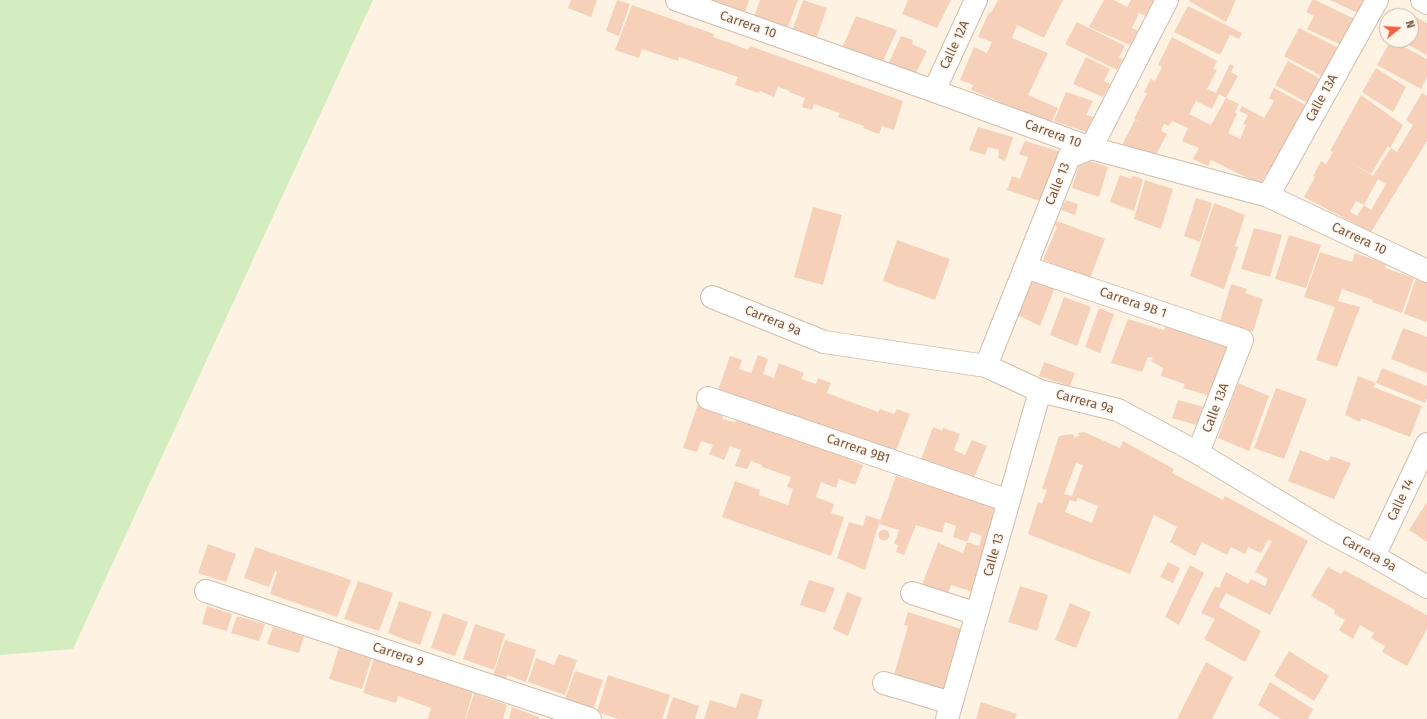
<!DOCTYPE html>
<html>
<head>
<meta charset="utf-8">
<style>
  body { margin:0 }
  #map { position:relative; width:1427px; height:719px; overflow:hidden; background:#fef3e3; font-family:"Fira Sans",sans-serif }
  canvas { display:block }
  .north { position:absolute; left:1379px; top:8px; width:40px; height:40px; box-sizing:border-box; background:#fff7eb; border:1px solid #c9b7a9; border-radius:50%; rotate:72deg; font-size:11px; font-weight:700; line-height:16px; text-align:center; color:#795746 }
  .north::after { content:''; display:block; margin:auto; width:14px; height:18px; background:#f3623d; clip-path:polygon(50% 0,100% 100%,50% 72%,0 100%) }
</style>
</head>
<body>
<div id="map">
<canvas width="1427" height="719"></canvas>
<div class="north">N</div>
</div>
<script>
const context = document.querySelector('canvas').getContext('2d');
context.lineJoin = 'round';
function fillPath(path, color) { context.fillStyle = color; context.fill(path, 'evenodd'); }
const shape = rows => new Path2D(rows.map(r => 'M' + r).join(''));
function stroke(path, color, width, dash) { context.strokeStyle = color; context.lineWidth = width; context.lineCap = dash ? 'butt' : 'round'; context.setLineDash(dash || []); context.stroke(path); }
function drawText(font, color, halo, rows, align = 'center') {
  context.font = font + ' "Fira Sans",sans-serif'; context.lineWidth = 3; context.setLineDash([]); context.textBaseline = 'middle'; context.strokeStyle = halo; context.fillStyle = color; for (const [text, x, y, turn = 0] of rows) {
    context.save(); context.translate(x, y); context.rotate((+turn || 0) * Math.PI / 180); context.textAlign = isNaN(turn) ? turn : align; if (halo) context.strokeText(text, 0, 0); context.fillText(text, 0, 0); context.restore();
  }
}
fillPath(shape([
  [0,0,373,0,73,649,0,655]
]), '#d3edc0');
fillPath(shape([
  [571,0,597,0,591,17,568,8],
  [617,0,630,4,619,36,606,31],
  [695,0,749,0,744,16],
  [760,0,798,0,787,29,753,19],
  [803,0,827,8,816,39,792,31],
  [908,0,951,0,937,28,902,14],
  [998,0,1063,0,1044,38,1017,25,1012,38,1048,53,1028,95,1058,108,1051,123,971,90,973,85,960,80,974,47,987,53,992,42,978,37,989,12,991,13],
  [1104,0,1114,0,1127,7,1131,0,1154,0,1145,16,1139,13,1132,28,1138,31,1130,45,1089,27],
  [1190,0,1236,0,1226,22,1189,1],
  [1312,0,1315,0,1359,21,1345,47,1307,29,1314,16,1306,12],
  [1330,0,1371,0,1362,15],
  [632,5,714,34,713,37,733,44,748,50,750,46,903,101,894,130,882,126,879,134,863,128,864,126,838,117,840,113,814,104,812,110,802,107,805,98,789,92,790,91,778,87,774,97,760,91,759,93,735,85,738,77,679,57,678,61,642,49,639,58,615,50],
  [1188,6,1242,33,1239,39,1230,35,1220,55,1174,32],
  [1407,12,1427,23,1427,55,1399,40,1411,40,1411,16,1404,16],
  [856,16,897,30,883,61,842,48],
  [1077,22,1125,46,1119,57,1123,59,1117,70,1065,44],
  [1299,28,1343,50,1327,79,1284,56],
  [901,36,913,40,912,44,927,51,915,75,887,67],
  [1172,37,1217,61,1213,69,1217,70,1207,89,1216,93,1230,64,1234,66,1231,72,1238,76,1226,98,1239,104,1235,112,1237,114,1228,133,1240,139,1246,125,1243,124,1248,115,1239,111,1242,106,1264,118,1274,101,1269,98,1274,88,1311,108,1275,175,1268,171,1260,184,1211,160,1208,166,1193,159,1199,148,1182,141,1188,128,1172,121,1169,126,1164,124,1161,131,1167,134,1154,158,1121,147,1135,120,1146,125,1134,119,1147,93,1144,92,1151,79,1155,81,1162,67,1158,65],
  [1219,94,1226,98,1211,125,1189,114,1196,101,1212,109],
  [1391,40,1427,59,1427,77,1421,89,1377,65],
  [1086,57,1110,69,1104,81,1110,84,1103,97,1073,84],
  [1288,61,1326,82,1313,106,1275,85],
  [1376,68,1406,87,1393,112,1362,92],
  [1066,92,1093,101,1086,115,1093,117,1086,132,1054,121],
  [1422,93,1427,96,1427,141,1371,232,1304,197,1315,177,1313,176,1321,161,1326,164,1333,152,1330,151,1361,95,1403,125,1390,148,1388,146,1371,174,1350,162,1373,176,1391,148,1397,152,1413,125,1406,120],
  [1378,179,1386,184,1371,210,1364,205,1357,216,1350,212,1356,201,1364,205],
  [978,127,1013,137,1005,161,998,158,999,150,988,147,985,155,969,150],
  [1025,141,1062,152,1043,202,1007,190,1012,176,1020,179,1028,157,1019,154],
  [1081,158,1108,167,1099,197,1072,188],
  [1120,175,1131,179,1133,176,1143,179,1134,211,1110,202],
  [1145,180,1173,189,1161,229,1134,219],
  [1196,198,1212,203,1200,242,1184,236],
  [1066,200,1078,204,1075,215,1061,210],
  [1214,203,1245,215,1235,246,1238,247,1224,289,1190,276],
  [813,207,842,215,823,285,794,277],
  [1057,221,1105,239,1090,278,1043,260,1057,227,1055,226],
  [1254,228,1282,235,1270,277,1241,269],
  [1289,235,1321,245,1306,288,1275,279],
  [897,240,950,259,935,300,883,281],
  [1320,252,1352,262,1355,253,1386,264,1385,268,1414,278,1402,313,1372,302,1373,300,1342,289,1338,301,1360,307,1337,367,1316,360,1335,307,1304,297],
  [1417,275,1427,279,1427,322,1404,314],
  [1031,276,1055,287,1040,326,1016,314],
  [1231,284,1247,289,1245,293,1263,299,1253,332,1220,321],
  [1064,297,1091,307,1077,346,1050,335],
  [1099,308,1114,314,1100,353,1085,347],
  [1128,319,1164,330,1167,323,1232,342,1211,396,1183,388,1185,384,1161,376,1163,368,1151,361,1153,358,1148,357,1142,372,1111,363],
  [1403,328,1427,337,1427,373,1391,359],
  [758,355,768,359,763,374,774,378,779,363,804,373,801,379,816,384,818,378,831,383,827,393,878,412,880,409,894,414,897,409,910,414,894,456,752,406,750,400,717,393,730,356,742,360,739,369,751,373],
  [1044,362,1075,373,1070,386,1039,376],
  [1382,368,1427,386,1427,399,1425,403,1376,383],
  [1358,376,1376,383,1373,387,1422,406,1410,437,1361,418,1360,422,1345,415],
  [1238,383,1269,396,1249,451,1218,438],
  [1276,388,1307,399,1284,459,1254,448],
  [1178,400,1207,408,1200,426,1172,418],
  [698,404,724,413,722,419,734,422,740,418,849,456,848,459,863,465,855,485,839,479,836,488,821,482,816,497,834,504,831,513,844,517,831,556,722,517,735,481,760,490,759,495,788,505,793,489,787,487,791,477,762,467,762,465,751,461,747,469,735,466,741,450,730,446,724,460,709,454,713,445,701,441,697,452,683,448],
  [933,427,942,431,943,428,960,434,954,450,965,455,972,440,987,446,972,483,919,465],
  [1084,432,1120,448,1123,441,1174,469,1172,473,1223,500,1225,496,1308,541,1270,615,1226,593,1221,602,1219,607,1261,631,1245,662,1204,639,1215,619,1201,613,1215,586,1219,588,1226,572,1248,584,1251,579,1265,586,1268,579,1255,572,1272,541,1268,540,1261,553,1248,547,1245,554,1231,547,1227,555,1202,542,1195,556,1170,542,1177,527,1154,515,1130,574,1028,534,1038,502,1042,504,1047,490,1042,489,1059,436,1073,434,1074,437,1079,436,1078,433],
  [1076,463,1083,465,1072,496,1064,494],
  [1078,498,1098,506,1092,523,1065,512,1070,500,1076,502],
  [1300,450,1328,461,1331,456,1351,463,1334,499,1288,481],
  [896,476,926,485,926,484,1006,512,976,593,951,585,945,600,920,590,938,543,963,553,967,542,953,537,956,526,945,522,942,533,916,525,904,555,896,552,898,545,894,544,899,530,879,524],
  [971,532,982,536,979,546,967,542],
  [1427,502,1427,542,1409,530],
  [866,515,880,520,865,570,837,558,849,522,863,526],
  '878.5 535a5.5 5.5 0 1 1 11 0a5.5 5.5 0 1 1-11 0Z',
  [208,544,236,554,226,582,198,573],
  [255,547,351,580,337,617,270,594,277,572,275,571,269,587,244,578],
  [1168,562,1180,568,1173,583,1160,577],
  [1190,565,1204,573,1179,625,1165,617],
  [1328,567,1341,574,1344,570,1427,615,1427,629,1407,666,1382,652,1385,646,1371,638,1374,633,1360,625,1353,639,1339,630,1345,620,1334,614,1335,610,1311,596],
  [809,580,835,588,825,613,800,605],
  [358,581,393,593,379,631,344,619],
  [1020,586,1048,595,1037,631,1008,622],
  [847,592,862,598,848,636,833,629],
  [399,601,432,612,420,645,388,633],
  [1070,603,1091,612,1076,648,1055,640],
  [207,606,232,614,227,631,202,624],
  [908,612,964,630,946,691,894,675,908,626,904,625],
  [443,613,468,622,455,656,431,648],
  [237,616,265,624,259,641,231,633],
  [475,624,505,634,494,670,463,659],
  [273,627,304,636,299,653,267,644],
  [505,640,536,650,526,682,507,675,506,679,493,675],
  [339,647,372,657,362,689,329,679],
  [1289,651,1329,676,1314,701,1274,676],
  [559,654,577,660,565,695,528,682,536,658,554,665],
  [374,658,417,672,473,692,465,719,428,719,431,708,398,696,396,703,363,693],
  [1206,662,1233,677,1212,719,1177,719],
  [575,671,603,680,593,710,565,699],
  [608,675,670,695,662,719,618,719,597,712],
  [1270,682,1313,709,1308,719,1281,719,1258,705],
  [474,693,507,705,503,719,466,719],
  [741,693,763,700,757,719,704,719,710,700,736,708],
  [673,697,699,706,695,719,666,719],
  [981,702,1017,714,1015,719,976,719],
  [512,707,539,717,539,719,509,719]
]), '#f6d0b8');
const minor = shape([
  [677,0,934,91,1091,148,1268,196,1427,271],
  [1422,0,1427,3],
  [934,91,976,0],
  [1268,196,1377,0],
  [1025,267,1242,340,1198,453],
  [712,297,824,342,986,366,1040,391,1118,410,1198,453,1327,531,1374,556,1427,587],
  [986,366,1069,157,1091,148,1167,0],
  [708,398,1009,501],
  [1374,556,1427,444],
  [206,591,590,719],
  [912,593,977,614],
  [884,683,951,703],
  [947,719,1040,391]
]);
stroke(minor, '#d3bcab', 24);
stroke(minor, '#fff', 22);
drawText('13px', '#795746', '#fff7eb', [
  ["Carrera 10",748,25,19],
  ["Calle 12A",955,45,-65],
  ["Calle 13A",1322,98,-61],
  ["Carrera 10",1053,134,20],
  ["Calle 13",1058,184,-68],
  ["Carrera 10",1359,239,25],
  ["Carrera 9B 1",1133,303,19],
  ["Carrera 9a",773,321,22],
  ["Carrera 9a",1085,402,15],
  ["Calle 13A",1216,408,-69],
  ["Carrera 9B1",858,449,19],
  ["Calle 14",1401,500,-65],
  ["Carrera 9a",1369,554,29],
  ["Calle 13",994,555,-74],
  ["Carrera 9",398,655,18]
]);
</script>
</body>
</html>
